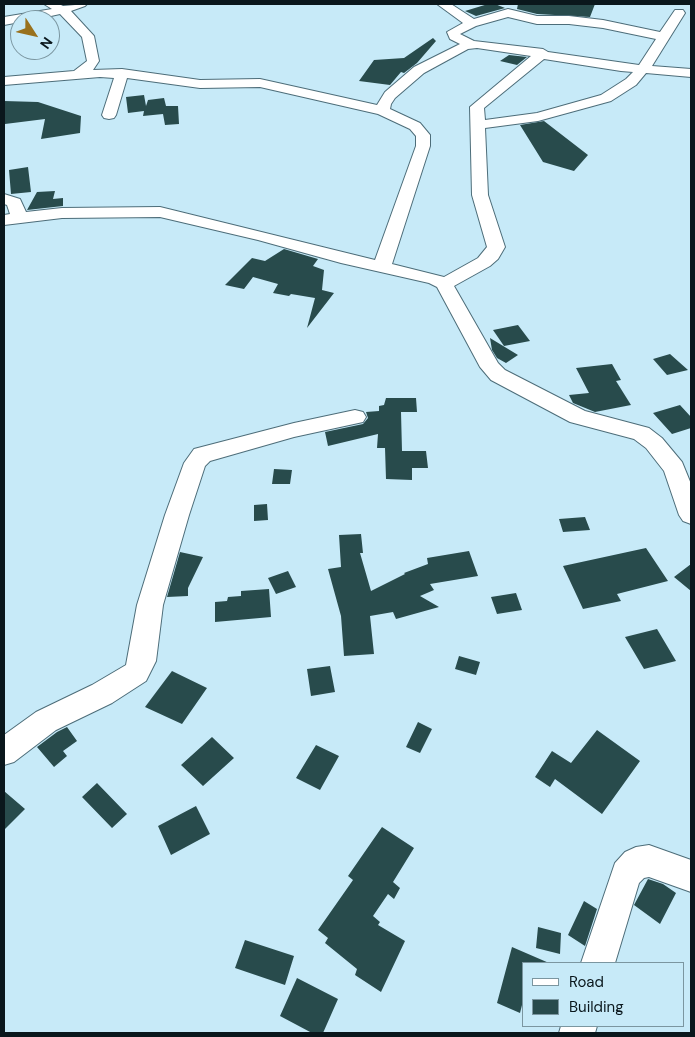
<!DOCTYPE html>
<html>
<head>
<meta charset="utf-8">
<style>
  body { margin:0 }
  #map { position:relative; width:695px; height:1037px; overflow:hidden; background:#c7eaf8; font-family:"DM Sans",sans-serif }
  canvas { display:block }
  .frame { position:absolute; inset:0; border:5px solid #0a171c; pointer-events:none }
  .legend { position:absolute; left:522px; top:962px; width:162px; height:65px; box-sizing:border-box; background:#c7eaf8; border:1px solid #7b96a0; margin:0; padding:6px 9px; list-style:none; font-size:15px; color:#0a171c }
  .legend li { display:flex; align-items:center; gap:10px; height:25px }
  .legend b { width:25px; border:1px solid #7b96a0 }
  .north { position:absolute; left:10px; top:10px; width:50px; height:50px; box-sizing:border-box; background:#c7eaf8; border:1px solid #7b96a0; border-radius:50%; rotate:125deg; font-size:14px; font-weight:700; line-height:20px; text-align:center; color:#0a171c }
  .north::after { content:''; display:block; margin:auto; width:18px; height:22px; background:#99711d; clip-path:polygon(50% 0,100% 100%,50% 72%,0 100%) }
</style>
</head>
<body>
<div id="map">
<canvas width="695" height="1037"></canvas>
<div class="frame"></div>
<ul class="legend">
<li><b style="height:6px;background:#fff"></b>Road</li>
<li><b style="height:14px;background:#284b4c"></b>Building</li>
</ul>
<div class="north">N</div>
</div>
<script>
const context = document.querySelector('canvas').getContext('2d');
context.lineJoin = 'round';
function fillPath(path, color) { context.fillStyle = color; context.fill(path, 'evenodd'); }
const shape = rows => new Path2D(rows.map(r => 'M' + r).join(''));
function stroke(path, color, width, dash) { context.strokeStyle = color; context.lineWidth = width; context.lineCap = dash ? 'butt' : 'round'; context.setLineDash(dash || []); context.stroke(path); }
fillPath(shape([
  [488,4,495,4,505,8,476,16,465,11],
  [518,4,595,4,590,17,537,14,517,9],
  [433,38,436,41,417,63,404,73,401,72,390,85,359,81,374,60,404,58],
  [509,55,527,57,517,65,500,61],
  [144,95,146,106,148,100,164,98,166,106,178,106,179,124,165,125,163,114,143,116,144,111,128,113,126,97],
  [4,101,38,102,81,116,80,133,41,139,45,119,5,124],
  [544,121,588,155,574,171,543,162,520,125],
  [28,167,31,192,11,194,9,170],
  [55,191,53,199,63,198,63,206,27,210,37,192],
  [284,249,318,259,313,266,324,270,322,290,334,293,307,328,315,298,291,294,289,296,273,293,278,284,253,277,244,289,225,285,252,258,265,261],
  [518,325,530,341,504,346,493,330],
  [490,338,518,355,506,363,497,358,492,350],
  [670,354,688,370,667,375,653,359],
  [612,364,621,380,616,381,631,405,595,412,573,403,569,395,589,393,576,368],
  [386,398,416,398,417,412,401,412,402,451,426,451,428,468,412,468,412,480,386,479,385,448,377,448,378,434,328,446,325,432,363,424,368,418,366,412,379,411,379,406,384,405],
  [680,405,691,417,691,428,672,434,653,413],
  [274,469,292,470,290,484,272,484],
  [267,504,268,520,254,521,254,505],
  [585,517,590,530,563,532,559,519],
  [361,534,363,553,360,553,371,591,405,574,404,573,428,564,427,558,469,551,478,576,430,584,434,590,420,596,439,607,396,619,393,612,370,616,374,654,344,656,341,616,328,569,341,567,339,535],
  [646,548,668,581,617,594,621,601,583,609,563,566],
  [180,552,203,557,188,588,188,596,167,597],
  [691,564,691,591,674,577],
  [288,571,296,587,276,594,268,578],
  [269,589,271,617,215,622,215,602,227,601,228,597,241,596,241,591],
  [516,593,522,610,497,614,491,597],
  [657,629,676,661,644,669,625,637],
  [459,656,480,662,476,675,455,669],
  [330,666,335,692,311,696,307,669],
  [172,671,207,688,182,724,145,707],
  [418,722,432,729,420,753,406,747],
  [67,727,77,741,63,751,67,756,54,767,37,747,57,732],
  [597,730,640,761,602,814,555,779,550,787,535,777,552,751,571,763],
  [212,737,234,758,203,786,181,765],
  [316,745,339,756,320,790,296,778],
  [97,783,127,814,112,828,82,797],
  [4,791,25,809,4,830],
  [196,806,210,834,171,855,158,826],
  [382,827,414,848,393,882,400,888,394,899,388,894,373,916,380,922,378,925,405,941,381,992,355,975,357,969,325,943,328,938,318,930,353,880,348,876],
  [648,879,663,884,676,893,660,924,634,905],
  [584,901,597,909,585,946,568,935],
  [538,927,561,933,560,954,536,948],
  [245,940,294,956,285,985,235,968],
  [512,947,549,963,524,963,524,997,520,1013,497,1003],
  [297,978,338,999,323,1033,312,1033,280,1016]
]), '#284b4c');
const minor = shape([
  [44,4,59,4,63,6,87,4,85,6,71,11,94,36,99,61,93,70,122,69,200,80,260,79,377,105,385,92,414,67,460,44,450,39,447,32,463,23,437,4,451,4,474,19,508,9,537,16,569,16,603,20,660,32,675,10,683,10,685,13,652,66,691,69,691,77,646,73,636,85,611,101,538,121,485,128,488,195,505,247,498,259,490,266,454,286,498,363,505,370,585,411,649,428,662,438,682,462,691,484,691,524,683,521,679,515,664,471,646,448,634,439,570,422,491,380,480,367,437,287,429,283,341,263,258,240,160,217,62,218,4,225,4,215,10,214,7,205,4,204,4,194,20,199,26,212,62,208,160,207,375,260,416,146,416,136,410,129,378,114,260,87,200,88,127,78,116,115,114,118,109,119,104,118,102,115,114,78,100,77,4,85,4,77,74,71,87,61,82,37,60,14,33,20,20,20,20,22,4,25,4,17,52,9,44,4],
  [508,17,537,24,569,24,603,28,656,39,639,65,548,52,543,49,474,41,460,34,476,26,508,17],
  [477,48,531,56,470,107,472,195,487,247,478,258,444,277,392,264,430,146,430,135,420,123,390,109,391,104,395,98,424,73,468,49,477,48],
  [544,59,621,71,633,72,626,79,601,95,537,113,485,120,484,108,544,59],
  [355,410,363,412,366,417,363,422,294,437,210,461,205,466,189,515,163,605,156,661,146,681,112,703,56,730,14,762,4,765,4,735,36,712,92,685,126,665,137,605,165,515,184,463,194,449,294,423,355,410],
  [649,845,691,860,691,892,649,877,644,878,639,883,615,963,581,963,615,863,625,852,636,847,649,845],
  [561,1026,597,1026,595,1033,559,1033,561,1026]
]);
stroke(minor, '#4d6d79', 2);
fillPath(minor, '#fff');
</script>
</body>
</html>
